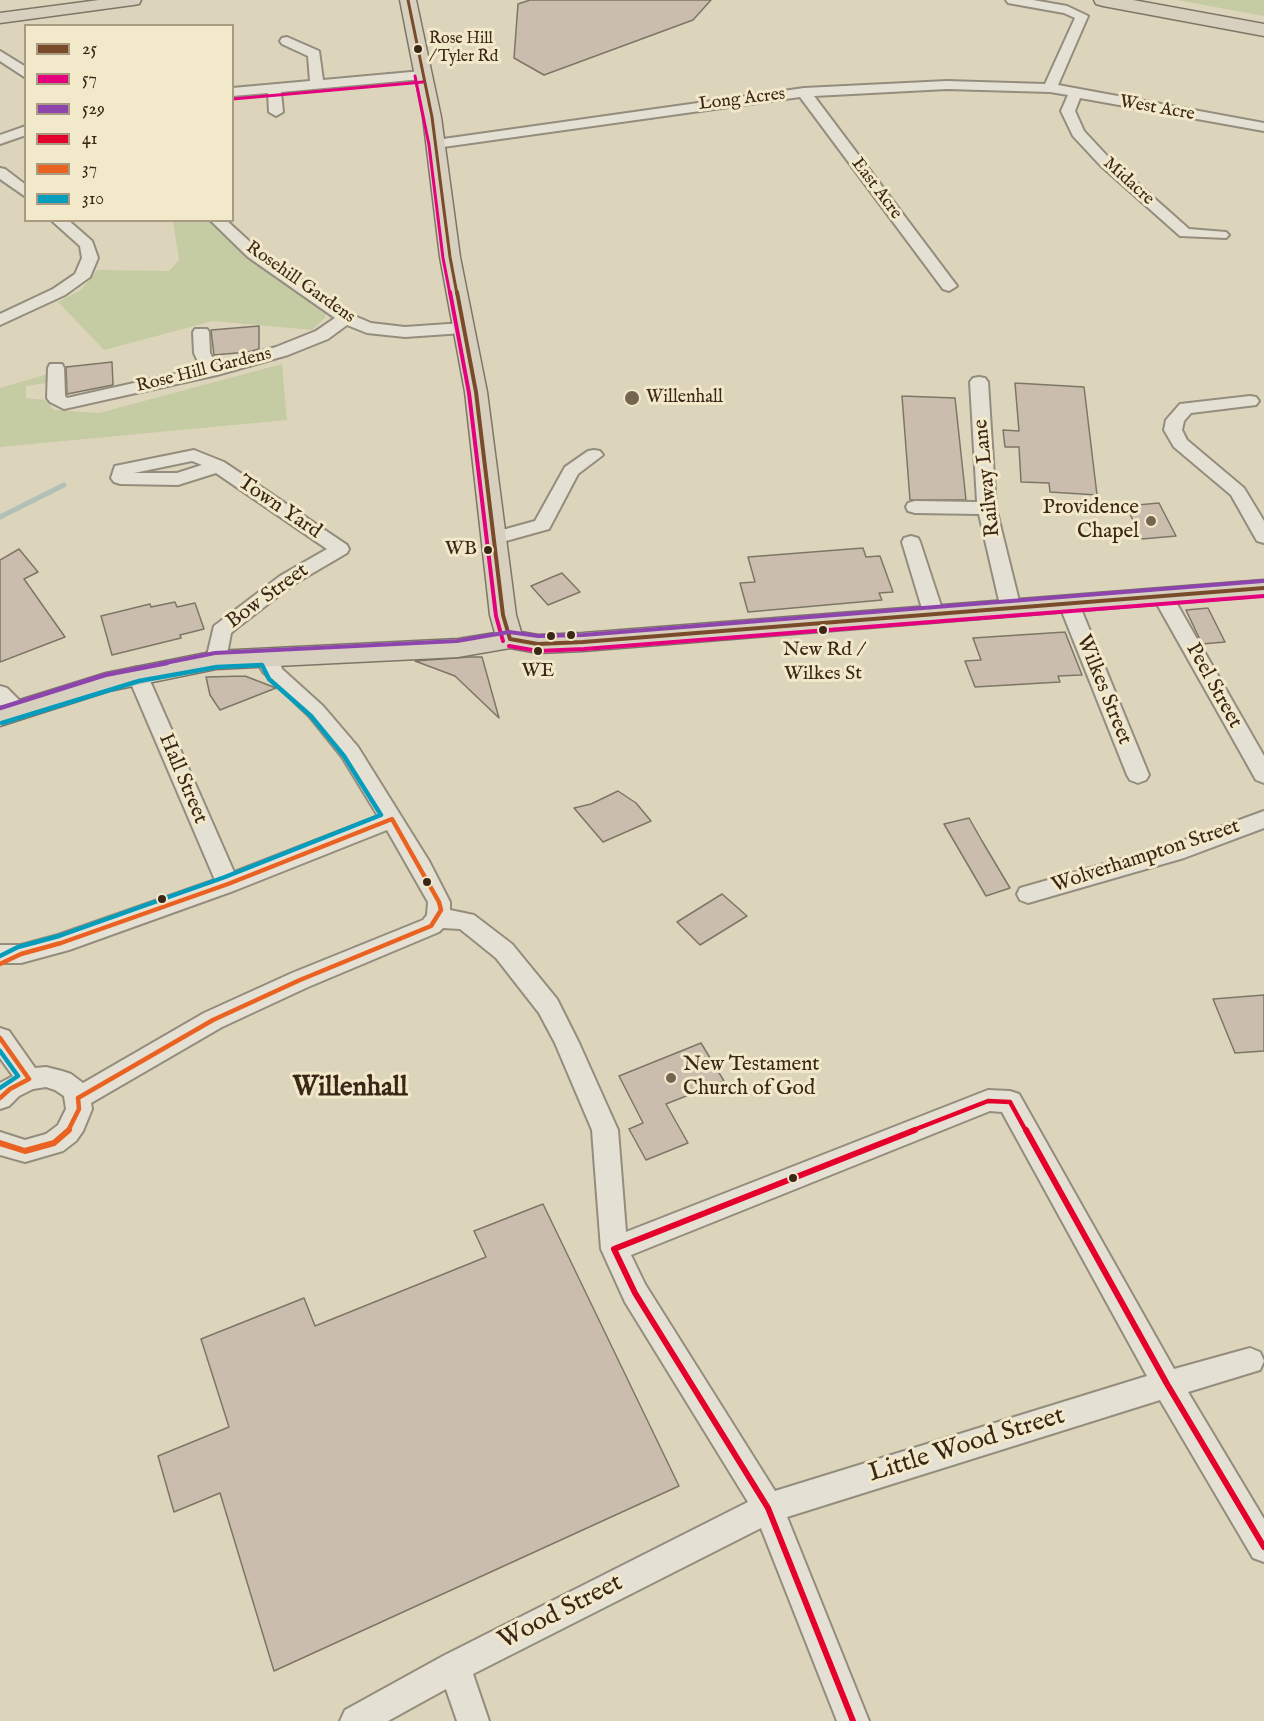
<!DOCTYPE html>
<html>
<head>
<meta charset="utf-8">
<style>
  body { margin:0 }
  #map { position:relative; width:1264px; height:1721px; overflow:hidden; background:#ddd5bb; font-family:"IM FELL English",serif }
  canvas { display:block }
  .legend { position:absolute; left:24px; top:24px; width:210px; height:198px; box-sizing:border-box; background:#f2e8ca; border:2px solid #a99b82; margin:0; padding:8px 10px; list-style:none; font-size:18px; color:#3b2717 }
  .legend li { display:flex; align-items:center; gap:12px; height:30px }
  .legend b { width:30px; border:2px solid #a99b82 }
</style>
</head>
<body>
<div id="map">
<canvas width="1264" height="1721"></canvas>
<ul class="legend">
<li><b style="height:8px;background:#7a4b2a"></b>25</li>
<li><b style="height:8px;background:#e5007d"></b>57</li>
<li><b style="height:8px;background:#8e44ad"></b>529</li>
<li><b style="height:8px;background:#e4002b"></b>41</li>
<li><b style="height:8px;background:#e96221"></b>37</li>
<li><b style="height:8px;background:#069cbc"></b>310</li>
</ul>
</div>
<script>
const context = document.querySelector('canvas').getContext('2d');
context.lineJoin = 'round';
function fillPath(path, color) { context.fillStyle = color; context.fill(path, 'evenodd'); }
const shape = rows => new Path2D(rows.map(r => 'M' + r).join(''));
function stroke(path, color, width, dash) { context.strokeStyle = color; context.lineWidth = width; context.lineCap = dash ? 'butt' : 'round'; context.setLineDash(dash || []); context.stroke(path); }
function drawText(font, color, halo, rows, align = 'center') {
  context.font = font + ' "IM FELL English",serif'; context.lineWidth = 6; context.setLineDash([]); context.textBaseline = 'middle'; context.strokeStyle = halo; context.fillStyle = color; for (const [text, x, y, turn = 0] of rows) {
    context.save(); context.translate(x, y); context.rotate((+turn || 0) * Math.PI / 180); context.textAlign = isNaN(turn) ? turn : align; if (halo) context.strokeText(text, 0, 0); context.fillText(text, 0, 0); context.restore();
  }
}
fillPath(shape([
  [1177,0,1264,0,1264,16],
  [208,220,219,232,326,311,325,318,312,330,213,321,104,350,58,302,81,290,97,270,169,271,179,260,173,221],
  [282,364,287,420,0,447,0,388,48,374,46,383,26,386,26,398,45,400,54,410,99,413]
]), '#c5cba2');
stroke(shape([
  [0,517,64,485]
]), '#b0c1b6', 5);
const building = shape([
  [530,0,711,0,693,20,544,75,514,58,518,4,530,0],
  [259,326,259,349,248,352,214,355,211,330,259,326],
  [112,362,113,385,67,394,66,367,112,362],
  [1015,383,1084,387,1097,495,1050,492,1049,483,1021,482,1019,447,1005,447,1003,430,1019,431,1015,383],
  [902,396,955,398,966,500,910,500,902,396],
  [1159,503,1176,536,1142,539,1126,506,1159,503],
  [863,548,866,557,880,556,893,592,879,593,882,600,748,612,740,583,755,582,748,557,863,548],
  [19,549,38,572,24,579,65,637,0,662,0,560,19,549],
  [562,573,580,592,548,605,531,586,562,573],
  [175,602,177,607,195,603,204,629,180,635,181,638,112,655,101,616,150,604,151,607,175,602],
  [1208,608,1225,642,1202,644,1186,610,1208,608],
  [1065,632,1082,675,1058,676,1060,682,975,687,965,661,981,660,973,638,1065,632],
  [469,657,482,657,499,718,455,676,415,661,469,657],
  [245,676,276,688,220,710,210,695,206,677,245,676],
  [618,791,636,803,651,821,603,842,574,808,591,804,618,791],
  [969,818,982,841,1010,888,986,896,944,824,969,818],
  [722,894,747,916,700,945,677,922,722,894],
  [1264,995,1264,1051,1235,1053,1213,999,1264,995],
  [701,1043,724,1081,666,1104,688,1143,646,1160,629,1129,643,1123,619,1076,701,1043],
  [543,1204,679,1486,274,1671,220,1493,174,1512,158,1456,229,1427,201,1339,304,1298,315,1326,486,1257,474,1231,543,1204]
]);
fillPath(building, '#cbbdad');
stroke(building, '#7d7667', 1.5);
const minor = shape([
  [1006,0,1033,0,1067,6,1088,16,1058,85,1264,123,1264,131,1080,98,1075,111,1084,131,1110,159,1189,229,1226,232,1229,235,1226,238,1180,236,1100,165,1073,136,1061,111,1068,95,1050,92,947,89,814,96,957,286,949,291,943,289,800,97,436,148,429,144,436,140,804,88,947,81,1045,84,1075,18,1064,13,1008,3,1006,0],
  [287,37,319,51,323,80,422,71,429,75,422,79,281,92,283,112,276,116,269,112,268,93,232,96,232,88,310,81,308,56,282,44,280,41,282,38,287,37],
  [0,51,26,67,26,78,0,61,0,51],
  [26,126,26,135,0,144,0,135,26,126],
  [0,168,5,169,26,185,26,197,0,179,0,168],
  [51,220,68,220,92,241,98,258,90,277,65,295,0,325,0,314,53,289,75,274,82,258,80,246,51,220],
  [210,220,226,220,260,251,352,315,371,323,405,327,463,323,471,328,463,333,405,337,367,333,347,325,328,339,288,355,217,375,64,409,50,402,47,398,48,368,50,364,62,364,64,368,65,396,67,398,201,368,194,353,193,332,195,329,207,329,209,332,210,353,216,364,276,347,316,331,335,318,248,257,210,220],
  [979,377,985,378,988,382,996,508,1021,609,1018,614,1011,615,1004,614,1001,609,979,514,915,513,908,511,906,507,908,503,915,501,977,502,970,382,973,378,979,377],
  [1250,396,1256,397,1259,401,1256,405,1191,413,1184,421,1182,430,1187,440,1244,488,1264,521,1264,543,1257,541,1231,495,1174,447,1164,430,1166,420,1180,404,1250,396],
  [194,450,224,462,347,545,349,549,347,553,294,584,237,628,231,633,226,660,223,665,216,667,209,665,206,660,214,626,280,576,327,549,216,473,178,485,120,484,114,482,111,478,115,466,194,450],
  [192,461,202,465,177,473,134,473,192,461],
  [594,450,600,451,603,455,578,474,549,529,495,544,488,542,486,538,488,534,535,521,565,467,588,451,594,450],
  [911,536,918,538,920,542,944,615,941,620,934,622,927,620,924,615,902,542,904,538,911,536],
  [1163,591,1170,592,1173,597,1264,756,1264,783,1256,780,1153,597,1156,592,1163,591],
  [1069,598,1076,599,1079,604,1149,775,1146,780,1138,783,1130,780,1127,775,1059,604,1062,599,1069,598],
  [270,650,277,652,282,669,323,706,358,747,429,861,450,902,450,910,474,915,512,944,557,999,579,1043,618,1130,626,1232,988,1090,1010,1091,1019,1094,1174,1369,1250,1348,1260,1352,1264,1361,1260,1370,1188,1392,1264,1519,1264,1562,1253,1558,1160,1400,787,1517,869,1721,837,1721,761,1528,473,1674,489,1721,457,1721,446,1689,388,1721,340,1721,345,1710,443,1656,748,1502,625,1302,601,1249,592,1130,555,1043,539,1013,496,958,460,929,443,928,439,932,308,987,222,1027,91,1103,92,1109,83,1131,76,1141,63,1151,25,1162,0,1155,0,1132,25,1140,46,1134,58,1125,66,1109,64,1096,55,1090,46,1087,33,1089,19,1096,9,1106,0,1109,0,1083,13,1076,0,1058,0,1028,9,1031,35,1068,46,1067,62,1071,71,1074,83,1083,204,1013,292,973,423,920,427,915,428,902,387,830,236,890,69,950,21,963,0,963,0,945,21,945,58,935,215,880,127,674,130,669,137,667,144,669,147,674,234,872,378,816,342,757,309,716,263,672,260,667,260,657,263,652,270,650],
  [990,1111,1002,1112,1147,1376,775,1491,645,1284,631,1255,990,1111],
  [0,686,7,688,23,704,26,709,23,714,16,716,9,714,0,705,0,686],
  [1264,811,1264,828,1184,858,1028,903,1020,900,1017,894,1020,888,1171,845,1264,811]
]);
const major = shape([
  [99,0,141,0,139,4,133,5,0,23,0,13,99,0],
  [400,0,416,0,441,117,460,257,487,392,516,615,521,632,538,635,583,633,1264,580,1264,596,583,651,538,653,510,648,458,657,216,669,109,691,0,726,0,706,106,673,216,651,458,639,495,633,490,615,465,392,440,257,423,117,400,0]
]);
const highway = shape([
  [1094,0,1133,0,1264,24,1264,36,1103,6,1096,4,1094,0]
]);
stroke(minor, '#948d7d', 4);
stroke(major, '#7d7667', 3);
stroke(highway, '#7d7667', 3);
fillPath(minor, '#e4e0d3');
fillPath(major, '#d8d0be');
fillPath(highway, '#d8d0be');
stroke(shape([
  [408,0,432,117,450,257,457,294]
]), '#7a4b2a', 3);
stroke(shape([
  [457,292,476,392,503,615,510,639],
  [510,639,538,644,583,642,1264,588]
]), '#7a4b2a', 4);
stroke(shape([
  [415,76,429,145,443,258,450,294],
  [233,99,423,82]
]), '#e5007d', 3);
stroke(shape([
  [450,292,469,393,496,616,503,641],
  [509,646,538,651,584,649,1264,596]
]), '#e5007d', 4);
stroke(shape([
  [160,664,215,653,457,641,509,632,538,636,583,635,1263,581]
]), '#8e44ad', 4);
stroke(shape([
  [0,708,105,675,167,663]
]), '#8e44ad', 4.5);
stroke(shape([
  [911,1131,988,1101,1010,1102,1026,1131]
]), '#e4002b', 4.5);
stroke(shape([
  [1026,1130,1167,1384,1264,1547],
  [853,1721,768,1508,635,1293,614,1249,915,1130]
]), '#e4002b', 6);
stroke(shape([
  [0,964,21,954,61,943,228,884,392,819,439,902,441,910,431,926,300,980,213,1020,78,1098,79,1109,68,1131],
  [0,1038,29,1079,10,1089,0,1098]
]), '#e96221', 4.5);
stroke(shape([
  [0,1143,25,1151,54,1143,69,1130]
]), '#e96221', 6);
stroke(shape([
  [0,956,18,947,59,936,225,877,381,815,344,756,311,716,269,679,262,665,217,667,139,681,2,723],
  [0,1051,18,1076,0,1088]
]), '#069cbc', 4.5);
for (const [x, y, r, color] of [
  [418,49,5,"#3b2717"],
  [632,398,8,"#746450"],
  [1151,521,6,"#746450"],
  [488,550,5,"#3b2717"],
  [823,630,5,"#3b2717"],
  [571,635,5,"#3b2717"],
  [551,636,5,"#3b2717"],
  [538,651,5,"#3b2717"],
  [427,882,5,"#3b2717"],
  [162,899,5,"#3b2717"],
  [671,1078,6,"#746450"],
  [793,1178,5,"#3b2717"]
]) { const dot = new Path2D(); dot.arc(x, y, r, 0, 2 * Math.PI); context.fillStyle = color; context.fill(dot); stroke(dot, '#f2e8ca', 2); }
drawText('16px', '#3b2717', '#f2e8ca', [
  ["Rose Hill",429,40],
  ["/ Tyler Rd",429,58]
], 'left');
drawText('18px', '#3b2717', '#f2e8ca', [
  ["Long Acres",742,100,-7],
  ["West Acre",1157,109,10],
  ["Midacre",1128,182,42],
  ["East Acre",876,189,53],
  ["Rosehill Gardens",300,283,35],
  ["Rose Hill Gardens",204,371,-14]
]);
drawText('18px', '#3b2717', '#f2e8ca', [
  ["Willenhall",646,398]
], 'left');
drawText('20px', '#3b2717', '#f2e8ca', [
  ["WB",477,550,"right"],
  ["New Rd /",823,651],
  ["Wilkes St",823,675],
  ["WE",538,672]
]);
drawText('21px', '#3b2717', '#f2e8ca', [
  ["Railway Lane",988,478,-96],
  ["Town Yard",279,508,34],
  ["Bow Street",268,597,-36],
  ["Peel Street",1213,686,61],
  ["Wilkes Street",1103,690,68],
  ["Hall Street",182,779,67],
  ["Wolverhampton Street",1146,857,-18]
]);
drawText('21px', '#3b2717', '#f2e8ca', [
  ["Providence",1139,509],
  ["Chapel",1139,533],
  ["New Testament",683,1066,"left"],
  ["Church of God",683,1090,"left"]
], 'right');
drawText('26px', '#3b2717', '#f2e8ca', [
  ["Little Wood Street",967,1446,-17],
  ["Wood Street",561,1613,-27]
]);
drawText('bold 27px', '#3b2717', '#f2e8ca', [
  ["Willenhall",350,1089]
]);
</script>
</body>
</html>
